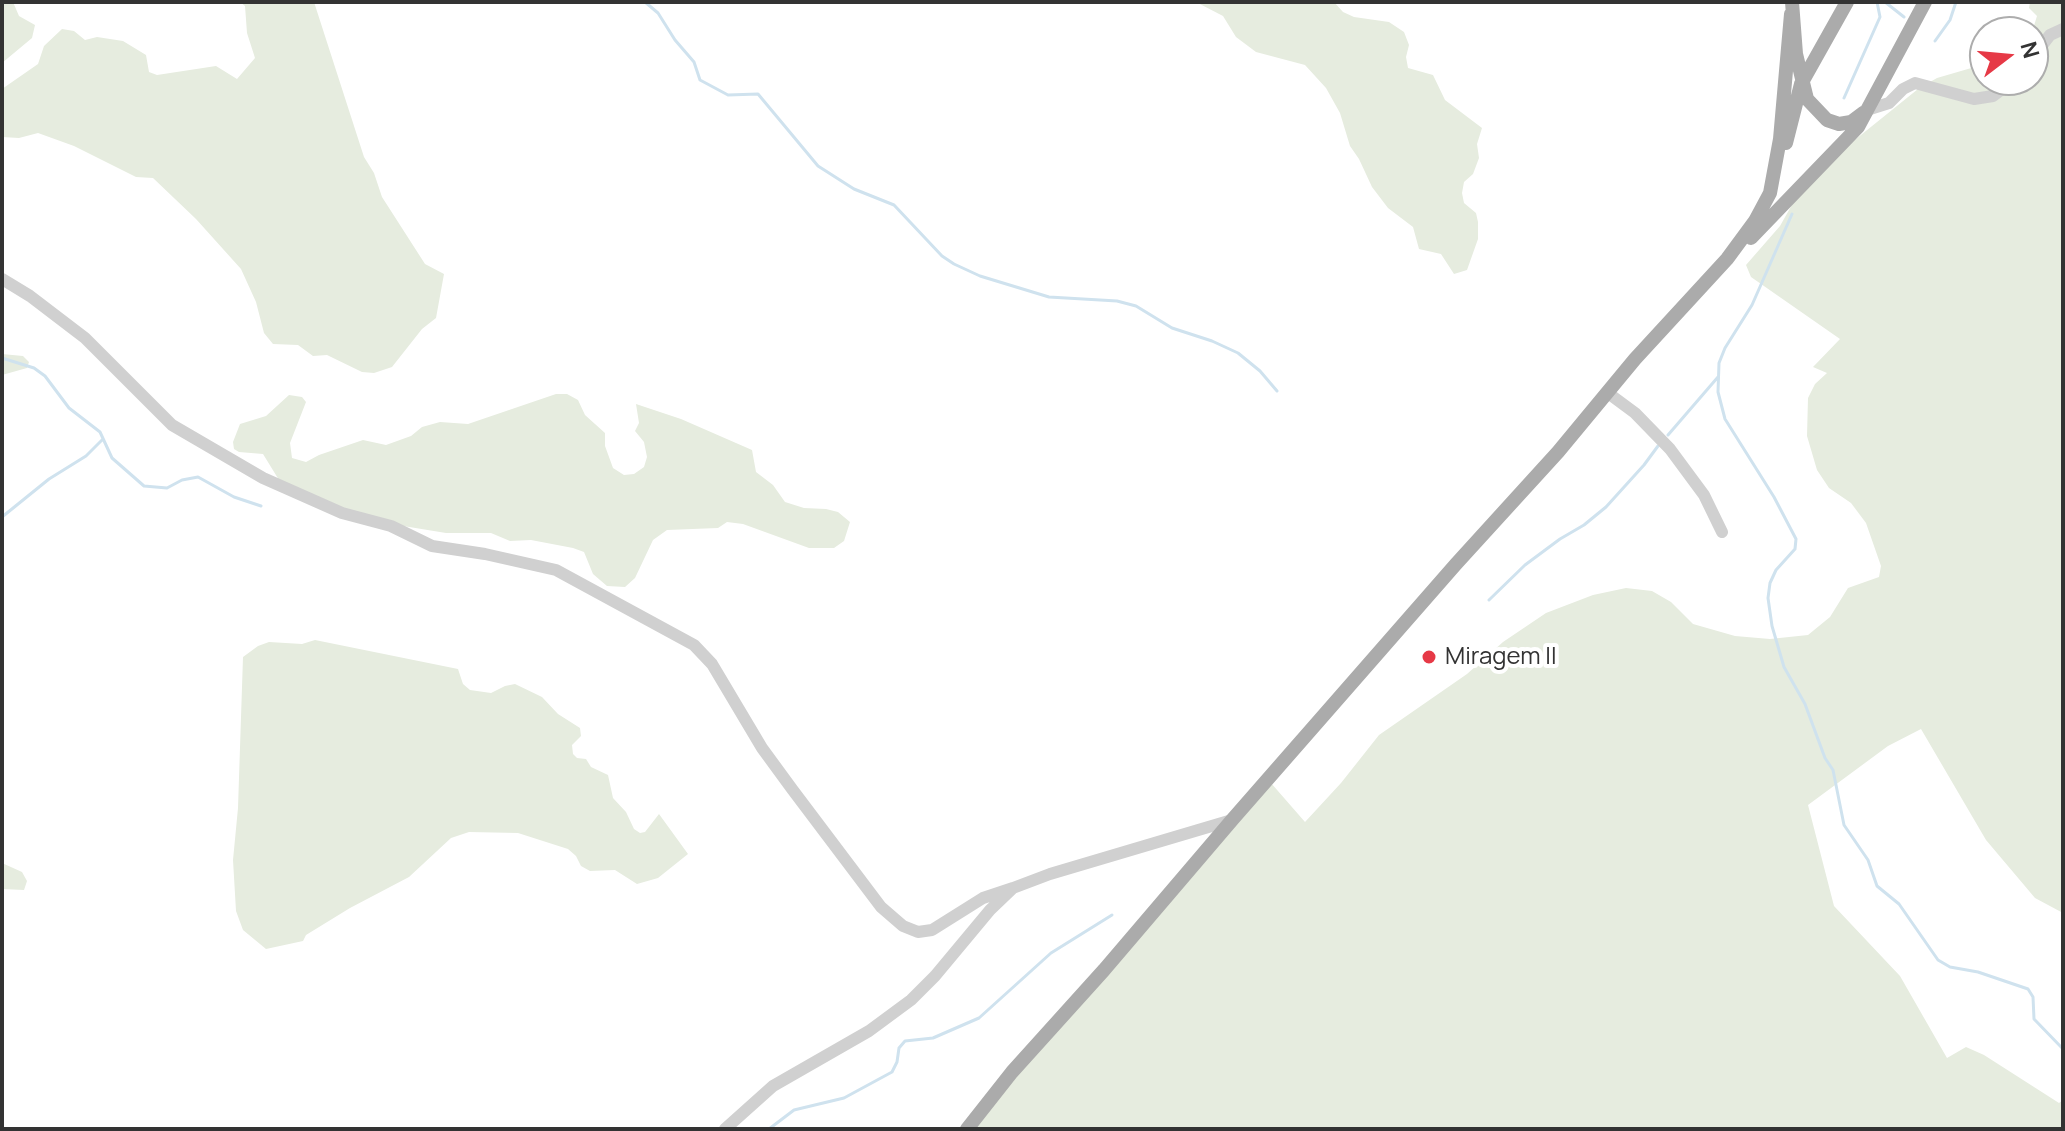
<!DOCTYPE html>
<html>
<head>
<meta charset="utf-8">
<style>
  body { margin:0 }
  #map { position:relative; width:2065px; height:1131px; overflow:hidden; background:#fff; font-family:Manrope,sans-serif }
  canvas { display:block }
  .frame { position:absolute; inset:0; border:4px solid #333; pointer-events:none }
  .north { position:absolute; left:1969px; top:16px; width:80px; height:80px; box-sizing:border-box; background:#fff; border:2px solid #adadad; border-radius:50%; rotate:74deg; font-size:22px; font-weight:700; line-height:32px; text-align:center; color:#333 }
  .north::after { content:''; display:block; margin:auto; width:28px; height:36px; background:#e63946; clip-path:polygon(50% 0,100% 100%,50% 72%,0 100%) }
</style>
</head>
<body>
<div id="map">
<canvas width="2065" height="1131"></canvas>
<div class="frame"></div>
<div class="north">N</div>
</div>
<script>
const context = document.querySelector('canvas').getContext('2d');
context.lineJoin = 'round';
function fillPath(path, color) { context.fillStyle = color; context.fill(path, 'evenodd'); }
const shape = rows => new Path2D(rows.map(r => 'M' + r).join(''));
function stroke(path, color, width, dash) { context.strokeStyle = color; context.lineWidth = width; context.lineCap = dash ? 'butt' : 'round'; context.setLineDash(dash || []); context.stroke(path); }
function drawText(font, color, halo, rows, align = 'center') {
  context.font = font + ' Manrope,sans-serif'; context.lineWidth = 8; context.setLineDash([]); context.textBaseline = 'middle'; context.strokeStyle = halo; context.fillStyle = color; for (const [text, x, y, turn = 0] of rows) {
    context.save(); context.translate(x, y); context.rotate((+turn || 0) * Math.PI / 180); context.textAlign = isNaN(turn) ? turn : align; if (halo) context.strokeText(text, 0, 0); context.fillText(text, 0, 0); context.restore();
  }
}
fillPath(shape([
  [2,2,13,2,19,16,35,25,32,38,2,63],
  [240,2,314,2,364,157,374,173,382,197,425,264,444,274,436,318,422,329,392,367,374,373,362,372,327,355,313,356,298,345,273,344,264,333,256,302,241,269,196,219,153,178,136,177,74,146,38,133,19,138,2,137,2,89,38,64,44,46,62,29,74,31,85,40,97,37,123,41,146,55,149,72,157,75,216,66,237,79,255,58,247,33,245,6],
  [1196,2,1334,2,1343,12,1354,17,1389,22,1404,32,1409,45,1406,57,1408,68,1433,75,1445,100,1482,128,1477,144,1479,158,1473,174,1464,182,1462,193,1464,203,1476,213,1478,222,1478,239,1467,270,1454,274,1441,254,1419,249,1413,227,1388,208,1372,187,1359,159,1350,146,1340,113,1326,88,1305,65,1256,52,1236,37,1223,16],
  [2030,2,2063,2,2063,913,2035,898,1986,840,1921,729,1888,746,1808,805,1834,906,1900,976,1947,1058,1966,1047,1984,1055,2059,1103,2063,1100,2063,1129,970,1129,1271,783,1305,822,1341,783,1379,735,1467,674,1503,642,1546,613,1593,595,1626,588,1652,591,1671,602,1693,624,1735,636,1770,639,1808,635,1830,617,1848,588,1879,577,1881,566,1866,523,1851,503,1829,488,1817,470,1807,436,1808,398,1815,384,1827,373,1813,367,1840,339,1751,277,1746,265,1780,226,1798,194,1851,143,1918,89,1937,78,1985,64,1985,80,2033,80,2032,32,2037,16,2029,8],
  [2,354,23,356,29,362,27,368,2,375],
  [556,394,567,394,578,400,585,415,605,433,605,446,613,468,624,475,634,474,644,467,647,457,644,442,635,431,639,423,636,404,681,419,752,450,756,472,773,485,785,502,804,508,826,509,838,512,850,522,844,541,834,548,809,548,743,524,727,522,718,528,667,530,653,540,635,578,625,587,607,586,593,574,584,552,573,548,531,540,510,541,491,533,446,533,391,524,326,506,279,480,263,454,239,452,234,449,233,442,240,424,266,416,289,395,302,397,306,402,290,443,292,458,306,462,319,455,363,440,386,445,411,436,422,427,440,422,468,424],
  [315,640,458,669,463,684,470,690,491,693,505,686,515,684,542,697,558,714,580,728,581,736,572,745,573,754,577,758,586,759,591,767,608,775,613,798,626,812,634,829,640,833,645,832,659,814,688,854,658,878,637,884,615,870,590,871,581,866,576,856,568,849,518,833,469,832,451,838,409,877,350,908,306,935,303,941,266,949,243,930,236,911,233,860,238,808,243,657,258,646,269,642,302,644],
  [2,863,22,872,27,881,24,890,2,889]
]), '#e6ecdf');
stroke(shape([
  [645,2,658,13,675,40,694,62,700,80,728,95,758,94,818,166,854,189,894,205,942,256,954,264,980,276,1049,297,1117,301,1136,306,1172,328,1212,341,1238,353,1260,371,1277,391],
  [1885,2,1904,17],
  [1935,41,1950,20,1956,2],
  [1844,98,1880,17,1877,2],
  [1792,214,1752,305,1725,348,1719,363,1718,392,1725,419,1774,497,1796,539,1795,549,1776,570,1770,583,1768,598,1772,626,1784,667,1805,704,1825,758,1833,770,1844,825,1868,860,1877,886,1899,904,1938,960,1950,967,1978,972,2028,989,2033,997,2034,1019,2063,1049],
  [2,358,34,368,45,376,69,408,100,432,112,458,144,486,167,488,182,480,198,477,234,497,261,506],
  [1668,435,1718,377],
  [2,517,49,479,86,456,103,439],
  [1489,600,1525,565,1560,539,1584,525,1606,507,1644,465,1658,446],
  [769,1129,794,1110,844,1098,892,1072,897,1062,899,1048,905,1041,933,1038,979,1018,1051,953,1112,915]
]), '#cfe2ee', 3);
stroke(shape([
  [2033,57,2050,35,2063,29],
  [1870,109,1889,103,1903,89,1915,83,1974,99,1993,96,2014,80],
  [2,279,30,296,85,338,172,425,263,478,342,513,391,526,432,546,485,554,556,570,694,645,712,664,762,748,792,789,881,907,903,926,918,932,932,930,983,898,1013,888],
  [1608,393,1635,413,1670,449,1704,495,1722,532],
  [725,1129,773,1086,869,1031,911,1000,935,976,990,910,1013,888,1050,874,1232,820]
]), '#d0d0d0', 12);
stroke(shape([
  [1792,2,1796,54,1807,99,1827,120,1839,124,1851,122,1863,113],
  [1786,143,1801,84,1847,2],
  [1751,238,1858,127,1925,2],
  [967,1129,1012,1072,1104,970,1232,820,1456,564,1558,452,1635,359,1727,259,1755,221,1770,193,1780,139,1791,14]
]), '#ababab', 14);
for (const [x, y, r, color] of [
  [1429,657,8,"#e63946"]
]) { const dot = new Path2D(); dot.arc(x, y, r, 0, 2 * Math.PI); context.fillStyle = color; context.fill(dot); stroke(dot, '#fff', 3); }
drawText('24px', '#333', '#fff', [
  ["Miragem II",1445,657]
], 'left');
</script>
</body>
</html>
